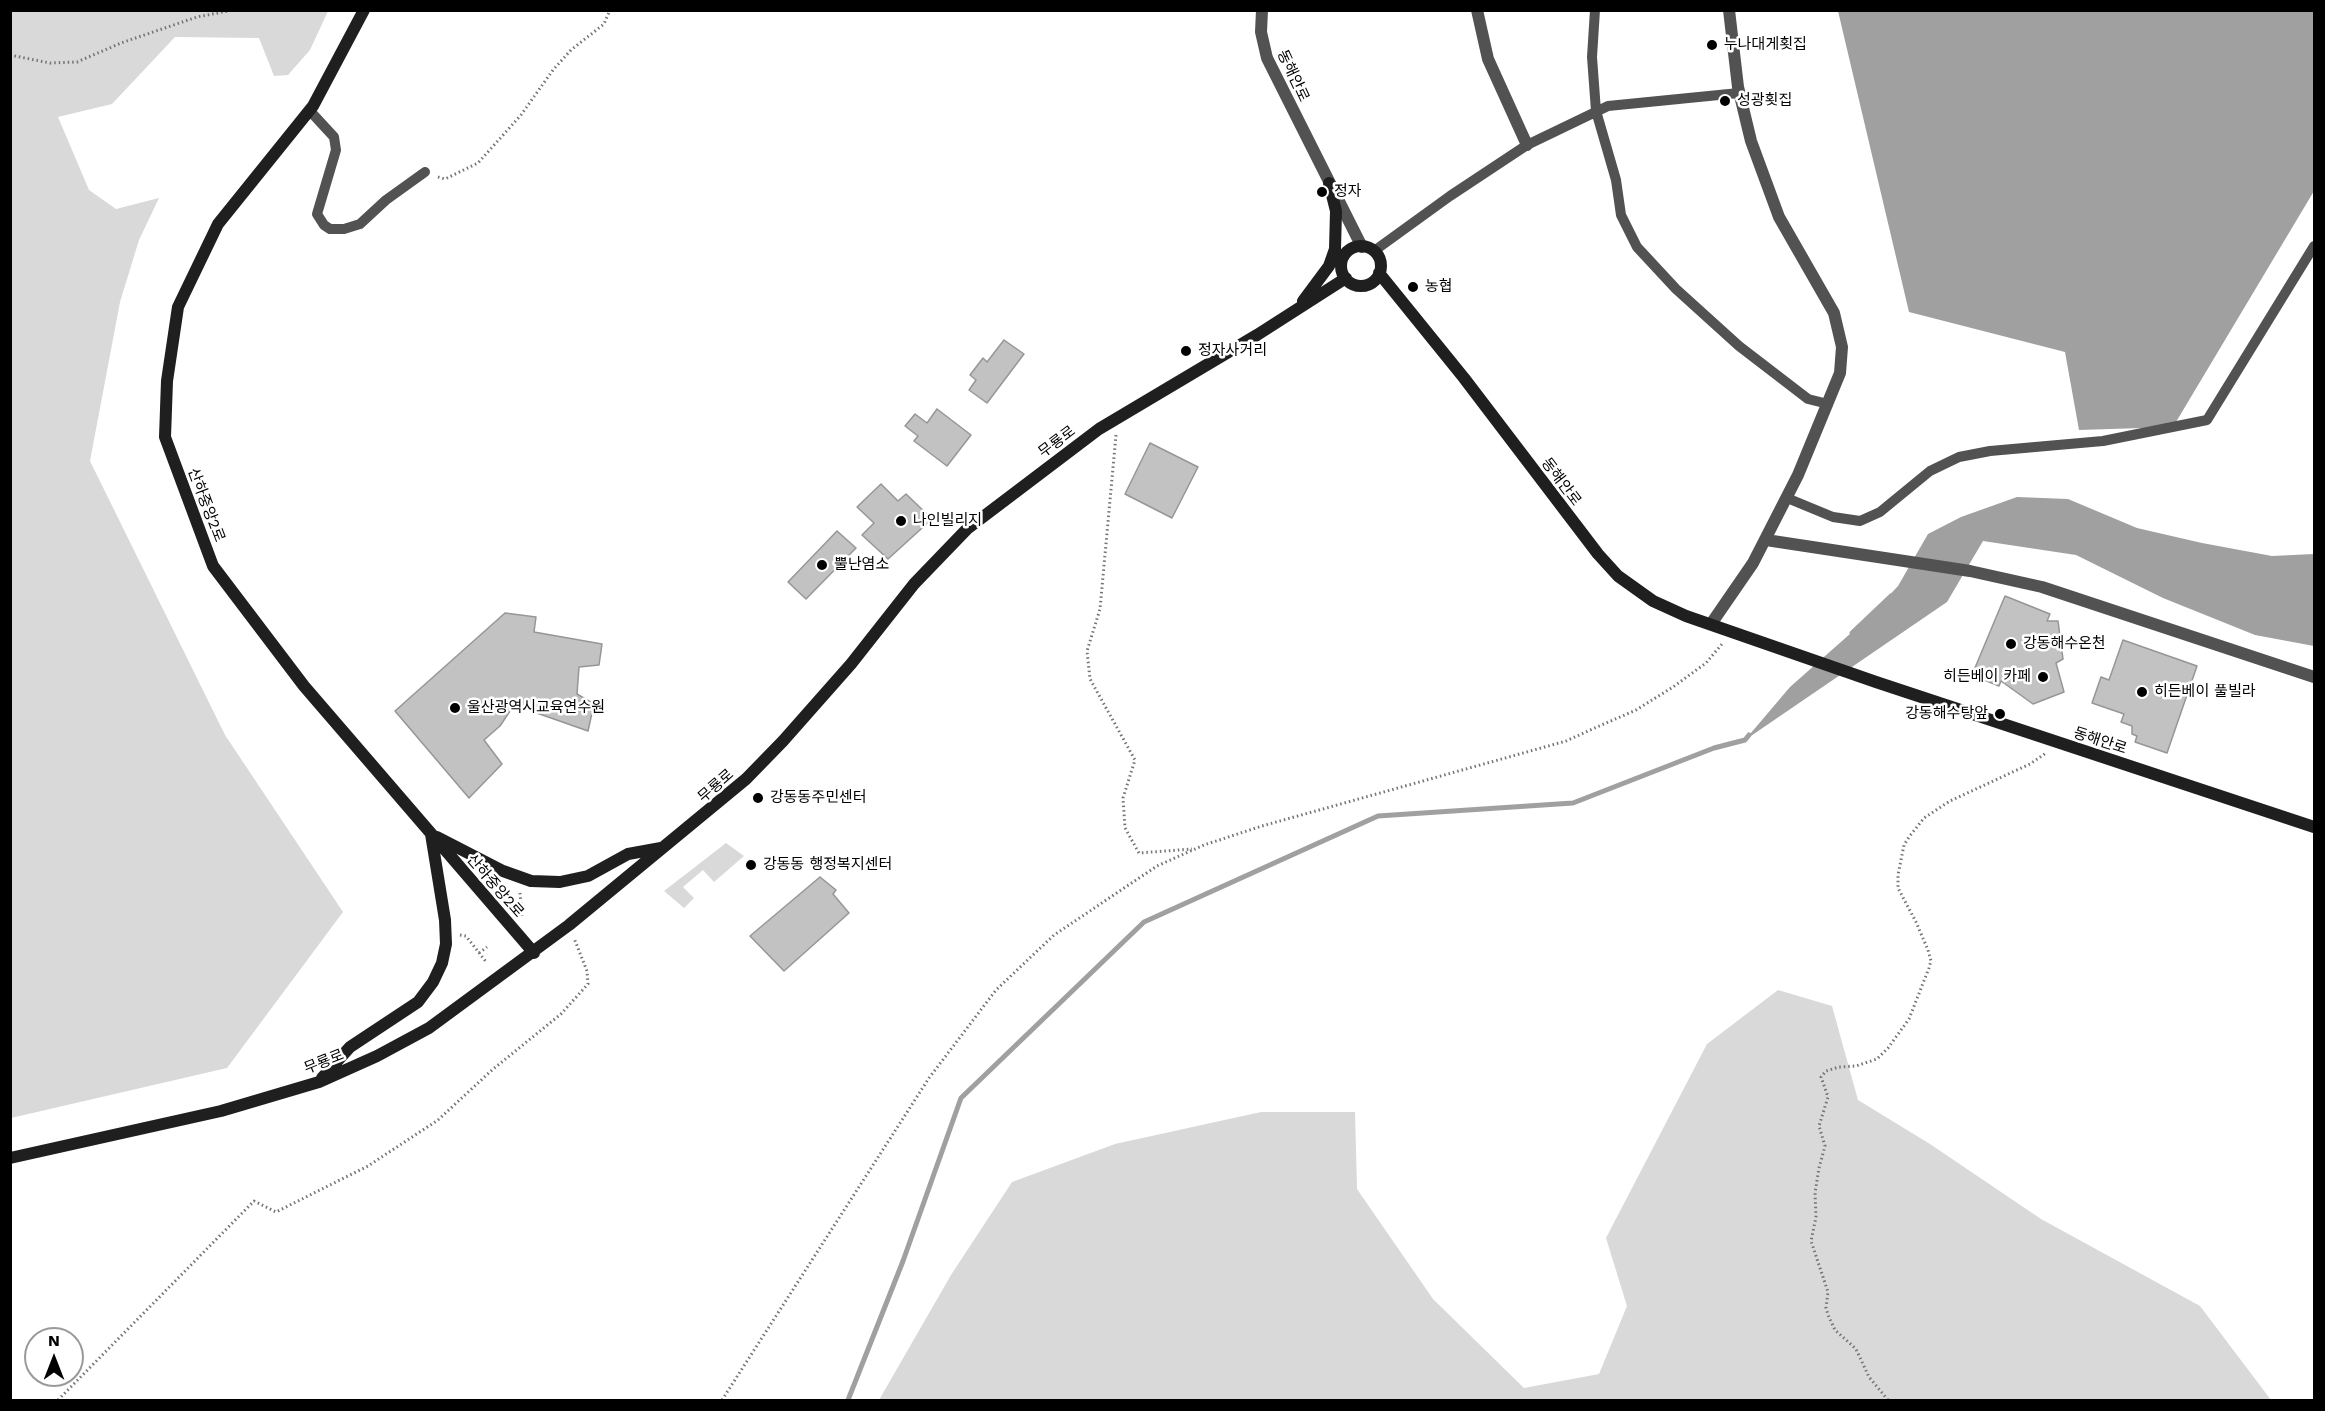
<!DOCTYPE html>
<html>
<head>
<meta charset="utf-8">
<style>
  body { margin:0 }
  #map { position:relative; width:2325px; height:1411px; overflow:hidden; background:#fff; font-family:"Work Sans",sans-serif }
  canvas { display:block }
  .frame { position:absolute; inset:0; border:12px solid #000; pointer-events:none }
  .north { position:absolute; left:24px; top:1327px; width:60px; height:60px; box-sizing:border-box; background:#fff; border:2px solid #999; border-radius:50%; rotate:0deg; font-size:16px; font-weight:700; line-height:24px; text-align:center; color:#000 }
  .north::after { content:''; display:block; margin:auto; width:21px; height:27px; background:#000; clip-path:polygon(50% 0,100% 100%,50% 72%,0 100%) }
</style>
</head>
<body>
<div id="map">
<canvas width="2325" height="1411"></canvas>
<div class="frame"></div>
<div class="north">N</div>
</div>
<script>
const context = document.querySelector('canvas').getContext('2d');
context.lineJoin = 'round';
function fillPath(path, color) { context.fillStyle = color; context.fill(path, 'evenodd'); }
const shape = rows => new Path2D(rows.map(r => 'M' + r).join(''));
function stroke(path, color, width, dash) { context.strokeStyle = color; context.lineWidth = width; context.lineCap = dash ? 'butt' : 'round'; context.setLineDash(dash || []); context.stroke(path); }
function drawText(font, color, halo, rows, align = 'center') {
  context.font = font + ' "Work Sans","Noto Sans KR",sans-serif'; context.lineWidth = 5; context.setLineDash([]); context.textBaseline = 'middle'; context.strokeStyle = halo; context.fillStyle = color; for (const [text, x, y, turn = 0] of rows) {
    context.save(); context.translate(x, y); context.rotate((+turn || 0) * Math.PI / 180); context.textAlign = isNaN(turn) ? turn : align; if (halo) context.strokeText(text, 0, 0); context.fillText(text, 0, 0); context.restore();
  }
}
fillPath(shape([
  [10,11,328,11,310,50,288,75,274,76,259,38,175,37,112,104,58,117,89,190,116,209,159,198,139,240,120,302,90,461,225,735,343,912,227,1068,11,1118],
  [726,843,744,856,714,882,703,870,683,887,694,898,684,908,664,891],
  [1778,990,1832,1006,1858,1100,1930,1144,2041,1219,2200,1306,2271,1400,879,1400,951,1275,1012,1182,1115,1144,1261,1112,1355,1112,1357,1189,1433,1299,1524,1388,1599,1374,1627,1306,1606,1238,1707,1044]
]), '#d9d9d9');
fillPath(shape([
  [1838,11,2314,11,2314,191,2173,427,2079,430,2065,352,1909,312],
  [2017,497,2068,499,2137,528,2202,543,2272,556,2314,554,2314,646,2255,635,2163,598,2076,555,1983,541,1947,602,1745,740,1790,687,1868,618,1898,586,1928,534,1961,517]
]), '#a0a0a0');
stroke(shape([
  [1852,633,1891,596],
  [848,1400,903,1261,961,1098,1144,922,1378,816,1573,803,1714,748,1745,740,1749,735]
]), '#a0a0a0', 5);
const building = shape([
  [1004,340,1024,354,987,403,969,390,976,380,970,375,983,358,987,362,1004,340],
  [937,409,971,435,947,466,914,441,918,436,905,426,915,414,927,423,937,409],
  [1150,443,1198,467,1172,518,1125,494,1150,443],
  [881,484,898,501,906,494,932,519,888,559,862,535,874,523,857,507,881,484],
  [837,531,856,548,806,599,788,582,837,531],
  [2005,596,2050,614,2047,621,2058,621,2063,659,2056,663,2064,692,2033,704,2001,681,1999,686,1972,675,2005,596],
  [505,613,536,617,534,632,602,644,599,665,579,667,577,694,594,704,588,731,514,705,500,726,484,740,502,764,469,798,395,711,505,613],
  [2123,640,2197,666,2167,753,2135,742,2137,736,2132,734,2132,726,2121,722,2124,714,2092,703,2101,677,2109,680,2123,640],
  [820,877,836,890,833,894,849,913,784,971,750,936,820,877]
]);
fillPath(building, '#c2c2c2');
stroke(building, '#969696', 1.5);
stroke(shape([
  [10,55,50,63,77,62,121,43,197,17,233,10],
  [438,177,445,179,478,163,521,115,553,70,571,50,604,24,610,10],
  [1116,435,1100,609,1087,651,1090,679,1135,760,1123,798,1125,828,1139,853,1192,849],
  [520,893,522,916],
  [460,935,466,936,487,963],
  [479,953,487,947],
  [58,1400,254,1201,276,1212,368,1166,438,1120,492,1070,561,1014,588,984,587,971,574,938],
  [722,1400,929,1078,996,990,1054,935,1157,866,1204,845,1262,826,1566,741,1597,727,1636,710,1673,687,1706,663,1722,644],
  [1888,1400,1869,1377,1856,1349,1835,1330,1828,1315,1826,1308,1828,1292,1811,1241,1816,1217,1815,1193,1819,1168,1825,1146,1819,1126,1828,1097,1821,1077,1826,1071,1839,1067,1856,1066,1877,1059,1888,1048,1909,1019,1929,968,1931,961,1928,950,1916,922,1898,888,1898,875,1904,845,1909,837,1924,818,1950,801,2030,764,2046,753]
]), '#747474', 3, [1.5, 3]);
stroke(shape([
  [1595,10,1592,57,1596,111,1616,180,1621,215,1637,247,1676,289,1739,346,1808,399,1828,404],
  [310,111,334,137,336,150,317,214,324,225,330,229,344,229,360,224,386,200,425,172],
  [1374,251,1450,196,1527,145,1608,106,1739,93],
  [1787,498,1833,517,1860,521,1880,512,1930,471,1959,457,1990,451,2103,441,2207,420,2314,246]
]), '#525252', 10);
stroke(shape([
  [1477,10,1488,59,1527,145],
  [1766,540,1970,571,2042,587,2314,677],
  [1711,624,1753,563,1798,475,1840,373,1842,347,1834,313,1779,217,1751,141,1738,87,1729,10]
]), '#525252', 12);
stroke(shape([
  [1262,10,1261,32,1267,58,1362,247]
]), '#525252', 12);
stroke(shape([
  [364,10,313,106,218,224,178,307,167,381,165,437,213,566,304,686,534,953],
  '1341 266a20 20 0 1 1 40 0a20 20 0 1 1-40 0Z',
  [1379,273,1464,378,1598,554,1618,576,1653,601,1686,616,1876,682,2314,827],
  [1303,301,1329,266,1335,249,1336,211,1329,183],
  [437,837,503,871,531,881,560,882,588,876,628,854,661,848],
  [322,1078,350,1047,418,1002,433,982,442,963,446,944,445,920,431,834],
  [10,1158,221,1111,319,1082,377,1056,429,1028,569,925,746,779,783,741,851,664,914,584,967,529,1099,429,1257,335,1346,278]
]), '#1f1f1f', 12);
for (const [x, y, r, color] of [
  [1712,45,6,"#000"],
  [1725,101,6,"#000"],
  [1322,192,6,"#000"],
  [1413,287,6,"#000"],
  [1186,351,6,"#000"],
  [901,521,6,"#000"],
  [822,565,6,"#000"],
  [2011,644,6,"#000"],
  [2043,677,6,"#000"],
  [2142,692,6,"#000"],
  [455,708,6,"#000"],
  [2000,714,6,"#000"],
  [758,798,6,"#000"],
  [751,865,6,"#000"]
]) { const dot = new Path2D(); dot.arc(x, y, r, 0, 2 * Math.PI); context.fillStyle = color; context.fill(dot); stroke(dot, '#fff', 2); }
drawText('15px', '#000', '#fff', [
  ["누나대게횟집",1724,45],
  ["성광횟집",1737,101],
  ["정자",1334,192],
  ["농협",1425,287],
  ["정자사거리",1198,351],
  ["나인빌리지",913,521],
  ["뿔난염소",834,565],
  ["강동해수온천",2023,644],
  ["히든베이 카페",2031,677,"right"],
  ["히든베이 풀빌라",2154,692],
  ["울산광역시교육연수원",467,708],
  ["강동해수탕앞",1988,714,"right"],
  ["강동동주민센터",770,798],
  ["강동동 행정복지센터",763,865]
], 'left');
drawText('15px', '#000', '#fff', [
  ["동해안로",1293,76,65],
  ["무룡로",1057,442,-37],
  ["동해안로",1561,482,53],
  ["산하중앙2로",206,505,69],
  ["동해안로",2100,741,18],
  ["무룡로",716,786,-41],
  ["산하중앙2로",495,886,49],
  ["무룡로",324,1062,-22]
]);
</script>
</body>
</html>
